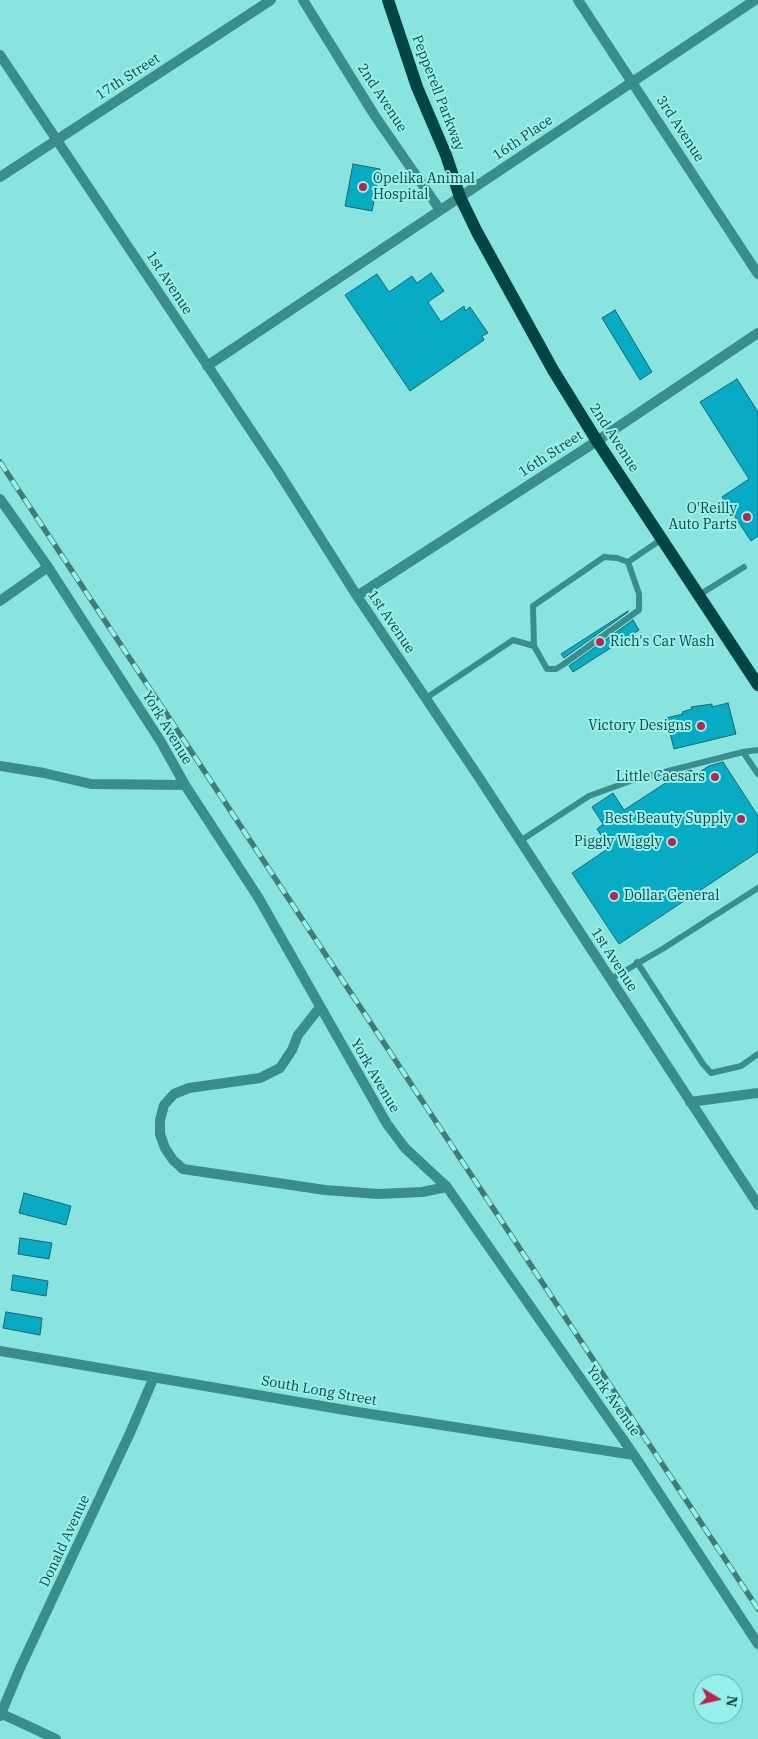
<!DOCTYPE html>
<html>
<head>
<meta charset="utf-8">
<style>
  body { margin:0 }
  #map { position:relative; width:758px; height:1739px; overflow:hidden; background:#89e4e0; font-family:"IBM Plex Serif",serif }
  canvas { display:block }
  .north { position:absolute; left:693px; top:1674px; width:50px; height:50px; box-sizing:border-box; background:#96f1ed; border:1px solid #65aba8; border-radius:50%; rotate:99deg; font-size:14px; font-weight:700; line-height:20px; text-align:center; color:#1c4241 }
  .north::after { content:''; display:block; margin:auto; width:18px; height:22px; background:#b8274b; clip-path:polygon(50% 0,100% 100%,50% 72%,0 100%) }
</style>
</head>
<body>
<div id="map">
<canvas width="758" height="1739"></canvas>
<div class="north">N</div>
</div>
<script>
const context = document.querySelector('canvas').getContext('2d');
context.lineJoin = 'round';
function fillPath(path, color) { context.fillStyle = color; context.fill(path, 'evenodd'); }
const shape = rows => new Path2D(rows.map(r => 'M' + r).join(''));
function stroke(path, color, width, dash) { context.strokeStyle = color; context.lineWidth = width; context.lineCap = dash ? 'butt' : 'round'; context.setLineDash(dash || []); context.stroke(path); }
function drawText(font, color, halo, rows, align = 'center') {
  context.font = font + ' "IBM Plex Serif",serif'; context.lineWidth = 4; context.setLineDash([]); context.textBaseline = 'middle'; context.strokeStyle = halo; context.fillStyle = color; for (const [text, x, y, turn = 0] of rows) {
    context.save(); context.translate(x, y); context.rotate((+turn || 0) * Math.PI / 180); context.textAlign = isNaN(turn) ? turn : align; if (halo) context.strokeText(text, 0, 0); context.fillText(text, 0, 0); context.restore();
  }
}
const building = shape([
  [353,164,380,169,372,211,345,206,353,164],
  [431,273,444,291,428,302,441,322,464,306,465,311,470,307,488,333,482,336,484,340,410,391,345,295,377,274,389,292,412,276,417,283,431,273],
  [615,310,652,372,640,380,602,318,615,310],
  [737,379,758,412,758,536,751,541,722,497,749,479,700,402,737,379],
  [628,611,628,612,564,658,561,654,628,611],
  [633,620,639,630,573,672,569,666,633,620],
  [728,703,736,734,674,749,666,718,683,714,682,712,692,709,691,707,712,704,712,707,728,703],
  [723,762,758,816,758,852,619,944,572,873,609,848,597,829,603,824,592,807,613,793,624,810,681,773,691,770,695,775,709,766,723,762],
  [24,1193,71,1206,66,1225,19,1213,24,1193],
  [20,1238,52,1243,49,1259,18,1254,20,1238],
  [13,1275,48,1281,46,1296,11,1290,13,1275],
  [6,1312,42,1318,40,1335,3,1328,6,1312]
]);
fillPath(building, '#07abc4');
stroke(building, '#206572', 1);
stroke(shape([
  [604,557,617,558,628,562,639,594,639,610,564,664,556,669,547,669,534,646,533,606,604,557],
  [628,562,662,539],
  [699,595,744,567],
  [426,698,513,640,534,646],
  [743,752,758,774],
  [520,841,589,796,633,780,743,752,758,750],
  [637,962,703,1064,711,1073,741,1066,758,1054],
  [611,979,664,948,758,888]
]), '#3a8d8b', 6);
stroke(shape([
  [303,0,375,116,440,210],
  [578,0,758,274],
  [0,55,278,471,357,596,480,779,758,1205],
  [0,177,271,0],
  [207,366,755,0],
  [0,499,48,567,161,742,185,785,258,897,387,1124,405,1148,447,1187,634,1455,758,1644],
  [357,596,597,441,758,333],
  [0,601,48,567],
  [0,766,44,773,91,784,185,785],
  [320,1007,298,1035,292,1050,280,1068,260,1078,189,1088,174,1094,164,1105,160,1120,160,1134,165,1148,173,1160,183,1169,325,1190,378,1194,422,1192,447,1187],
  [690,1102,758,1093],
  [0,1351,351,1411,634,1455],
  [0,1713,56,1739],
  [0,1716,21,1666,130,1433,154,1377]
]), '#3a8d8b', 10);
stroke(shape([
  [388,0,417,87,446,155,460,197,477,232,553,370,597,441,758,685]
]), '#014645', 12);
const rail = shape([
  [0,462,758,1609]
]);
stroke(rail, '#427b79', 5.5);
stroke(rail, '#96f1ed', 4, [11]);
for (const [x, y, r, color] of [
  [363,187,5,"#b8274b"],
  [747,517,5,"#b8274b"],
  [600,642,5,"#b8274b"],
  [701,726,5,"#b8274b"],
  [715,777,5,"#b8274b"],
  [741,819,5,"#b8274b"],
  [672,842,5,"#b8274b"],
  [614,896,5,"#b8274b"]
]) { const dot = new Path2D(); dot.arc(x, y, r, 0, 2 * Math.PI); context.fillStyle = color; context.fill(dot); stroke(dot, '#96f1ed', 2); }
drawText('14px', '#1c4241', '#96f1ed', [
  ["17th Street",128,77,-33],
  ["Pepperell Parkway",438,93,69],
  ["2nd Avenue",382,98,57],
  ["3rd Avenue",680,129,57],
  ["16th Place",523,138,-34],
  ["1st Avenue",169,283,57],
  ["2nd Avenue",614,438,57],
  ["16th Street",551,454,-33],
  ["1st Avenue",391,622,56],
  ["York Avenue",167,728,59],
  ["1st Avenue",614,960,57],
  ["York Avenue",375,1076,60],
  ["South Long Street",319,1391,10],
  ["York Avenue",613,1401,55],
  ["Donald Avenue",65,1541,-65]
]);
drawText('14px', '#1c4241', '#96f1ed', [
  ["Opelika Animal",373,179,"left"],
  ["Hospital",373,195,"left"],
  ["O'Reilly",737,509],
  ["Auto Parts",737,525],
  ["Rich's Car Wash",610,642,"left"],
  ["Victory Designs",691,726],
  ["Little Caesars",705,777],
  ["Best Beauty Supply",731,819],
  ["Piggly Wiggly",662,842],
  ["Dollar General",624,896,"left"]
], 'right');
</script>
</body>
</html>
